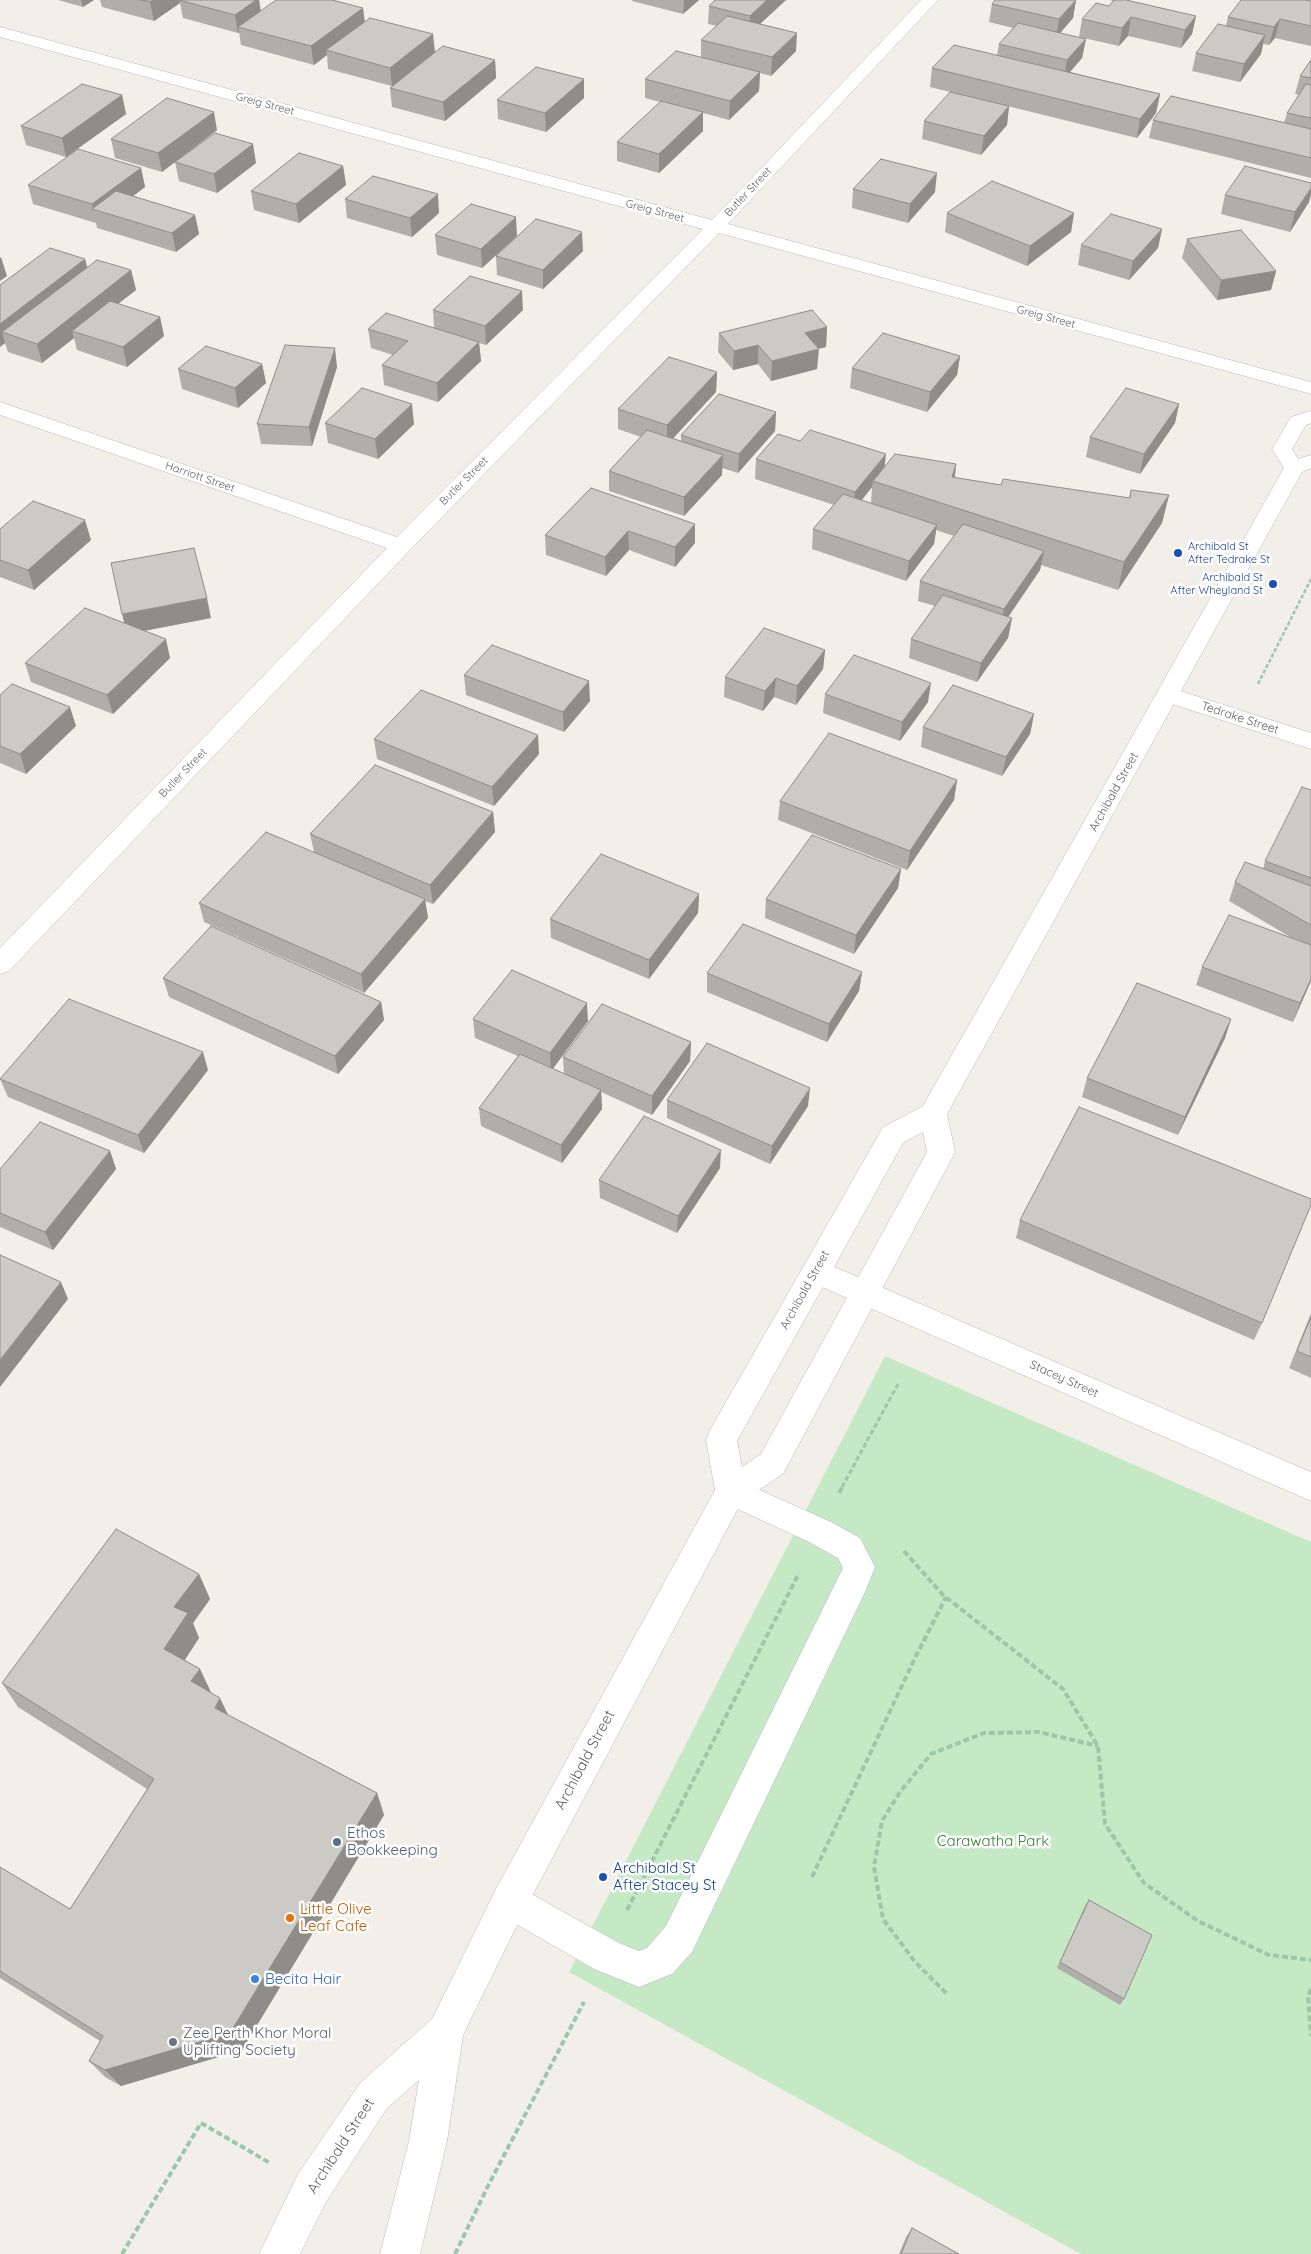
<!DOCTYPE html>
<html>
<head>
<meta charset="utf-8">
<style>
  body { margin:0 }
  canvas { display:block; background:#f1efe8 }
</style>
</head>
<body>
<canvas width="1311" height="2254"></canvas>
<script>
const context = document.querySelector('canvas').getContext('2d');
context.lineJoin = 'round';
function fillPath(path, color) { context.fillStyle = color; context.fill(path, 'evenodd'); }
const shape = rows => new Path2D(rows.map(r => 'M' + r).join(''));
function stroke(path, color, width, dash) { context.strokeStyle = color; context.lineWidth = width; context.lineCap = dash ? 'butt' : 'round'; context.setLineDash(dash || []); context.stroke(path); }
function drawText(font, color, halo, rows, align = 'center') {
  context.font = font + ' Quicksand,sans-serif'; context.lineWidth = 5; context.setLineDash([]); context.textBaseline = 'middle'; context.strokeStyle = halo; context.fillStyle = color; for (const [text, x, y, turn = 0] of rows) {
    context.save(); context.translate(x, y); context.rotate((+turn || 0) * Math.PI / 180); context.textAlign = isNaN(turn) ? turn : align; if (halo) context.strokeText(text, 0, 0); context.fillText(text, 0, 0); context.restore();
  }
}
fillPath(shape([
  [885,1356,1311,1542,1311,2254,1081,2254,569,1972]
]), '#c5e8c5');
const lane = shape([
  [731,1477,831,1522,860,1538,875,1567,865,1592,692,1952,672,1974,639,1987,594,1969,497,1913,492,1900,497,1887,510,1882,619,1943,639,1951,647,1948,666,1926,843,1568,838,1558,809,1542,720,1501,715,1491,720,1481,731,1477]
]);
const street = shape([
  [921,0,938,0,728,224,1311,382,1311,394,719,233,409,551,9,971,0,974,0,948,387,548,0,415,0,402,397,537,703,229,0,37,0,27,712,220,921,0],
  [1168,687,1311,733,1311,749,1160,700,1156,695,1160,690,1168,687],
  [816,1259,1311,1472,1311,1501,806,1280,802,1271,806,1262,816,1259]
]);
const secondary = shape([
  [1311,411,1311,423,1306,425,1292,449,1298,459,1311,455,1311,468,1302,472,947,1114,955,1152,951,1160,783,1474,742,1501,523,1913,463,2035,447,2141,420,2254,380,2254,409,2141,419,2080,387,2108,326,2202,300,2254,259,2254,298,2174,361,2082,432,2019,497,1887,715,1490,706,1440,710,1430,883,1127,923,1106,1284,468,1272,449,1291,417,1311,411],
  [923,1132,927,1152,761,1454,742,1467,737,1441,903,1143,923,1132]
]);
stroke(lane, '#b5b8bc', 1);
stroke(street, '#b5b8bc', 1);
stroke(secondary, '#b6babf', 1);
stroke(shape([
  [1258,684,1311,579]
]), '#9cc7a9', 2.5, [4, 2]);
stroke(shape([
  [842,1487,898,1384]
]), '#9cc7a9', 3, [5, 2.5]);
stroke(shape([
  [839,1493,843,1486],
  [904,1551,943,1595,1063,1689,1098,1746,1105,1824,1144,1883,1198,1921,1269,1955,1311,1960],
  [812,1877,915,1658,946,1597],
  [627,1910,799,1573],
  [1311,1989,1308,1997,1311,2036],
  [946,1993,915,1962,883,1919,874,1867,882,1821,900,1792,931,1754,984,1733,1039,1732,1098,1746],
  [122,2254,201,2123,270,2163],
  [455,2254,489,2184,584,2002]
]), '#9cc7a9', 4, [6, 3]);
fillPath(lane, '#fff');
fillPath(street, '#fff');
fillPath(secondary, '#fff');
fillPath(shape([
  [58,0,94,0,83,7],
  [100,0,259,0,261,11,363,8,365,22,435,52,495,60,496,78,445,121,392,107,390,88,392,86,328,69,327,55,314,65,241,45,239,32,238,33,183,18,180,3,154,21,102,7],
  [632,0,699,0,683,14,632,1],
  [715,0,786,0,760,24,796,51,771,76,760,73,759,91,729,120,703,113,703,131,659,173,617,161,617,142,660,102,645,98,645,79,701,57,701,40,717,26,708,24,709,6],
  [1076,0,1073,18,1060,33,1086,39,1082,58,1070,72,1160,94,1156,113,1137,138,930,87,932,68,997,55,999,44,1013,28,989,22,992,4],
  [1109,0,1126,0,1196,16,1192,34,1181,48,1128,36,1119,46,1079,37,1082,19,1109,6,1113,1],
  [1311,1,1311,46,1275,38,1269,45,1263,44,1261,54,1240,82,1192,71,1196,53,1226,26,1228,17],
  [1311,60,1311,178,1149,138,1153,120,1284,123,1287,113,1299,95,1295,94,1300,76],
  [122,95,126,114,66,157,26,145,21,126],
  [584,98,546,132,498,119,497,100],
  [1009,106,1007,125,981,155,922,139,924,121],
  [217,130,162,172,115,158,111,139],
  [175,162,256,163,217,193,179,181],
  [343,166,346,185,299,223,254,210,251,191],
  [141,168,145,187,133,196,195,215,199,234,176,252,97,228,96,223,33,204,28,185],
  [853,189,935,192,908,223,852,208],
  [1225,195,1309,202,1290,232,1221,214],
  [345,199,439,213,412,237,347,218],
  [947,213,1074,213,1071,232,1027,266,945,232],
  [1162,229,1158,248,1129,280,1078,265,1081,245],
  [435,235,517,236,482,268,437,255],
  [1187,239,1276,271,1271,290,1217,300,1182,258],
  [583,251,543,289,497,275,496,256],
  [85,259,87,267,131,270,136,290,118,304,160,317,164,336,127,367,77,350,74,338,42,363,8,352,5,343,0,347,0,285],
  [433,310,523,310,486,345,479,343,481,361,438,402,384,385,382,365,393,355,371,348,368,329,434,328],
  [827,327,826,347,818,349,817,369,771,381,758,364,733,370,718,352,719,333],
  [960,356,957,375,927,412,850,388,852,368],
  [262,364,266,383,238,408,182,389,178,369],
  [337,367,312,446,261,444,257,424],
  [717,372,716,392,672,439,681,441,681,435,776,412,775,431,738,473,722,468,722,475,684,516,609,491,609,471,641,437,618,429,618,409],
  [1179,404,1175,423,1140,474,1086,457,1090,437],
  [325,423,414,424,378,459,328,443],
  [756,459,884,467,956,464,955,478,1001,485,1129,498,1131,490,1169,495,1162,523,1118,590,1041,565,1040,570,1008,617,1012,618,1008,638,977,682,909,658,911,639,935,606,918,601,920,581,954,536,936,530,934,544,906,581,812,549,813,529,834,505,755,479],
  [872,487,871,503,862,500],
  [591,488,695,543,675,567,629,550,606,576,546,555,545,535],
  [0,529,91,540,34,590,0,577],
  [211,618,144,631,170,658,113,714,31,682,25,663,124,623],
  [825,650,823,669,796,705,774,697,763,711,724,697,725,677],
  [464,675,590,701,564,732,466,695],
  [825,694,928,702,900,741,823,713],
  [0,695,76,726,26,774,0,763],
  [1034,714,1030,734,1002,776,921,747,923,727],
  [374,739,539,754,494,806,377,759],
  [957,780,954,800,907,870,778,820,780,801],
  [1311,790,1311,981,1293,1022,1196,985,1202,967,1292,938,1229,901,1235,882,1263,869,1265,861],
  [493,812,495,832,433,904,425,901,428,918,364,993,204,922,199,903,314,852,310,834],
  [901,869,898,888,854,954,765,918,766,899],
  [699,894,698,913,649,979,551,938,550,919],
  [862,972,859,991,827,1042,707,992,707,973],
  [163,978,381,1002,384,1020,338,1074,169,997],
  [473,1019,588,1021,553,1069,564,1074,563,1057,691,1042,690,1061,652,1115,601,1092,602,1109,562,1163,481,1126,479,1108,518,1056,475,1038],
  [1231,1019,1225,1038,1178,1135,1082,1097,1087,1078],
  [208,1070,144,1153,8,1097,0,1079],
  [667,1100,808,1106,770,1164,667,1118],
  [110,1151,116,1169,53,1250,0,1227,0,1169],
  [720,1168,677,1233,600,1198,599,1180],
  [1020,1220,1262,1323,1254,1340,1016,1238],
  [1311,1313,1311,1378,1289,1368],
  [199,1574,210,1599,193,1623,199,1638,185,1660,200,1669,211,1692,228,1715,377,1793,384,1815,242,2050,121,2086,105,2077,89,2061,100,2041,0,1978,0,1867,70,1909,147,1789,18,1707,2,1683],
  [1089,1900,1124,1999,1120,2005,1057,1968,1085,1906],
  [912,2228,959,2254,899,2254,906,2237]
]), '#afaea9');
fillPath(shape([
  [81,0,94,0,83,7],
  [154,0,184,0,179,0,180,3,154,21,150,2],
  [256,0,259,0,261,16,238,27,239,32,238,33,235,15],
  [684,0,699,0,683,14],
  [767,0,786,0,749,34,750,16],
  [1076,0,1073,18,1056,38,1059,19],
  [363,8,365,26,326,50,327,55,314,65,311,46],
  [1196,16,1192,34,1181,48,1185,30],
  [1131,17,1128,36,1119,46,1122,28],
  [1280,19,1275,38,1269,45,1274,27],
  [797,33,796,51,771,76,772,57],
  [433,34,435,52,392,86,390,68],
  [1265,35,1261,54,1240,82,1244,64],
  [1086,39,1082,58,1064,79,1067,60],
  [495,60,496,78,445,121,443,102],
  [760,72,759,91,729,120,730,101],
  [584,79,584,98,546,132,545,113],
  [1160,94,1156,113,1137,138,1140,119],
  [122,95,126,114,66,157,62,138],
  [1009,106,1007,125,981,155,984,136],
  [214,112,217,130,162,172,158,153],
  [703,112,703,131,659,173,659,154],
  [253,144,256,163,217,193,214,174],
  [343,166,346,185,299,223,296,204],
  [141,168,145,187,109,214,93,209,92,204],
  [937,173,935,192,908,223,910,204],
  [1311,188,1311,195,1309,202,1290,232,1295,212],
  [438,194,439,213,412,237,410,218],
  [1074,213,1071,232,1027,266,1030,246],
  [195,215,199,234,176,252,172,233],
  [516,217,517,236,482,268,481,249],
  [1162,229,1158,248,1129,280,1133,261],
  [582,232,583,251,543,289,543,270],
  [1,257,7,276,0,281,0,258],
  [85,259,90,278,2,332,5,343,0,347,0,324],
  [131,270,136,290,80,333,72,331,74,338,42,363,37,344],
  [1276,271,1271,290,1217,300,1221,280],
  [522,291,523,310,486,345,485,326],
  [160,317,164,336,127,367,123,347],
  [827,327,826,347,804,352,805,333],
  [479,342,481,361,438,402,437,383],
  [758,345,758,364,733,370,734,351],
  [335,348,337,367,312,446,309,427],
  [819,349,817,369,771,381,772,361],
  [960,356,957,375,927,412,930,392],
  [262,364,266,383,238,408,235,388],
  [717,372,716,392,667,445,667,425],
  [412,404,414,424,378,459,375,439],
  [1179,404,1175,423,1140,474,1144,454],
  [776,412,775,431,738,473,739,454],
  [886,454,884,474,873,481,872,487,853,511,855,492],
  [723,455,722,475,684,516,684,497],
  [956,464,953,492,952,477],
  [1169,495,1162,523,1118,590,1124,562],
  [85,520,91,540,34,590,28,570],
  [695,524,695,543,675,567,675,547],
  [937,525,934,544,906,581,909,561],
  [628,531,629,550,606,576,605,557],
  [1044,551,1040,570,1000,629,1004,609],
  [207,598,211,618,127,634,122,614],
  [1012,618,1008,638,977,682,981,663],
  [166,639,170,658,113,714,107,695],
  [825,650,823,669,796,705,797,686],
  [776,678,774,697,763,711,765,691],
  [589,681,590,701,564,732,563,712],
  [931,683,928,702,900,741,902,722],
  [70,707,76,726,26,774,20,754],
  [1034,714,1030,734,1002,776,1006,757],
  [538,735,539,754,494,806,492,787],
  [957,780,954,800,907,870,910,851],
  [493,812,495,832,433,904,430,885],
  [901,869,898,888,854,954,856,935],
  [699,894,698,913,649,979,649,960],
  [425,899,428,918,364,993,361,974],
  [862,972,859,991,827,1042,829,1024],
  [1311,979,1311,981,1293,1022,1300,1003],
  [381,1002,384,1020,338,1074,335,1056],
  [587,1003,588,1021,551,1071,550,1053],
  [1231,1019,1225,1038,1178,1135,1185,1117],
  [691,1042,690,1061,652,1115,652,1096],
  [203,1052,208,1070,144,1153,138,1135],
  [810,1088,808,1106,770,1164,772,1146],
  [601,1090,602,1109,562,1163,561,1145],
  [721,1150,720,1168,677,1233,678,1216],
  [110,1151,116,1169,53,1250,45,1232],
  [61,1282,68,1299,0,1387,0,1360],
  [199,1574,210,1599,193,1623,199,1638,176,1673,164,1649,174,1607],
  [200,1669,211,1693,191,1681],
  [220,1698,231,1721,215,1708],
  [377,1793,384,1815,242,2050,121,2086,105,2070]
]), '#8f8d8a');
const building = shape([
  [141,0,154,0,150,2,141,0],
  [179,0,256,0,235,15,179,0],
  [276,0,332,0,363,8,311,46,238,27,276,0],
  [715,0,767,0,750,16,709,6,715,0],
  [995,0,1076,0,1059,19,992,4,995,0],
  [1114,0,1126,0,1196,16,1185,30,1131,17,1122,28,1082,19,1096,3,1109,6,1114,0],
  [1241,0,1304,0,1311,1,1311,26,1280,19,1274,27,1228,17,1241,0],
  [727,16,797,33,772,57,701,40,727,16],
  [370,18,433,34,390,68,326,50,370,18],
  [1018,23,1086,39,1067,60,999,44,1018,23],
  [1218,24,1265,35,1244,64,1196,53,1218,24],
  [954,45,1160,94,1140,119,932,68,954,45],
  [443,46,495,60,443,102,390,88,443,46],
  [676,51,760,72,730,101,645,79,676,51],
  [1311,60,1311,78,1300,76,1311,60],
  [536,67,584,79,545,113,497,100,536,67],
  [82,84,122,95,62,138,21,126,82,84],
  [1306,84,1311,85,1311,118,1287,113,1306,84],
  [950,92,1009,106,984,136,924,121,950,92],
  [1171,96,1311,129,1311,158,1153,120,1171,96],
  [167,98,214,112,158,153,111,139,167,98],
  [661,101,703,112,659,154,617,142,661,101],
  [215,133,253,144,214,174,175,162,215,133],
  [78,149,141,168,92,204,28,185,78,149],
  [299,153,343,166,296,204,251,191,299,153],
  [881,159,937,173,910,204,853,189,881,159],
  [1245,166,1311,183,1311,188,1295,212,1225,195,1245,166],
  [373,176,438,194,410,218,345,199,373,176],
  [992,181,1074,213,1030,246,947,213,992,181],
  [116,191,195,215,172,233,92,209,116,191],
  [471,204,516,217,481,249,435,235,471,204],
  [1111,214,1162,229,1133,261,1081,245,1111,214],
  [536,219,582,232,543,270,496,256,536,219],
  [1241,230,1276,271,1221,280,1187,239,1241,230],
  [50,248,85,259,0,324,0,285,50,248],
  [97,260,131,270,37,344,2,332,97,260],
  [470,276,522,291,485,326,433,310,470,276],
  [110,301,160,317,123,347,72,331,110,301],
  [812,310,827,327,805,333,819,349,772,361,758,345,734,351,719,333,812,310],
  [386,313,479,342,437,383,382,365,408,341,368,329,386,313],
  [883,333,960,356,930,392,852,368,883,333],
  [285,345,335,348,309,427,257,424,285,345],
  [206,346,262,364,235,388,178,369,206,346],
  [669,357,717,372,667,425,618,409,669,357],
  [362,388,412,404,375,439,325,423,362,388],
  [1126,388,1179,404,1144,454,1090,437,1126,388],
  [719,394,776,412,739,454,681,435,719,394],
  [647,430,723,455,684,497,609,471,647,430],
  [810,430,886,454,855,492,756,459,778,434,800,441,810,430],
  [895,454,956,464,952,477,1001,485,1003,479,1130,498,1131,490,1169,495,1124,562,873,481,895,454],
  [591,488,695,524,675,547,628,531,605,557,545,535,591,488],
  [843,494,937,525,909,561,813,529,843,494],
  [33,501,85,520,28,570,0,560,0,529,33,501],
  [963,524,1044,551,1004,609,920,581,963,524],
  [194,548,207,598,122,614,111,563,194,548],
  [943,595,1012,618,981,663,911,639,943,595],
  [85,608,166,639,107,695,25,663,85,608],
  [764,628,825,650,797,686,776,678,765,691,725,677,764,628],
  [492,645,589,681,563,712,464,675,492,645],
  [854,655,931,683,902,722,825,694,854,655],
  [12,684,70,707,20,754,0,746,0,695,12,684],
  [953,685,1034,714,1006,757,923,727,953,685],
  [421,690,538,735,492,787,374,739,421,690],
  [829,733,957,780,910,851,780,801,829,733],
  [375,765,493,812,430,885,310,834,375,765],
  [1302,787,1311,790,1311,878,1265,861,1302,787],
  [266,832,425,899,361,974,199,903,266,832],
  [812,835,901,869,856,935,766,899,812,835],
  [601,854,699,894,649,960,550,919,601,854],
  [1245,862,1311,886,1311,925,1235,882,1245,862],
  [1229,915,1311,945,1311,979,1300,1003,1202,967,1229,915],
  [743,924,862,972,829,1024,707,973,743,924],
  [211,926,381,1002,335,1056,163,978,211,926],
  [512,970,587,1003,550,1053,473,1019,512,970],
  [1137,983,1231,1019,1185,1117,1087,1078,1137,983],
  [69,999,203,1052,138,1135,0,1079,69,999],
  [602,1004,691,1042,652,1096,563,1057,602,1004],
  [707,1043,810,1088,772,1146,667,1100,707,1043],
  [520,1054,601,1090,561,1145,479,1108,520,1054],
  [1079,1107,1311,1199,1311,1205,1262,1323,1020,1220,1079,1107],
  [644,1116,721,1150,678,1216,599,1180,644,1116],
  [40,1122,110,1151,45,1232,0,1213,0,1169,40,1122],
  [0,1255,61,1282,0,1360,0,1255],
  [1311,1317,1311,1357,1297,1351,1311,1317],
  [116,1529,199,1574,174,1607,188,1613,164,1649,200,1669,191,1681,220,1698,215,1708,377,1793,230,2033,105,2070,89,2061,103,2036,0,1971,0,1867,70,1909,154,1779,2,1683,116,1529],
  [1089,1900,1152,1935,1124,1999,1060,1962,1089,1900],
  [912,2228,959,2254,901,2254,912,2228]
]);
fillPath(building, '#cccac5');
stroke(building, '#8f8d8a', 1);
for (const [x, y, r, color] of [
  [1178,553,5,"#1a4fb4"],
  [1273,584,5,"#1a4fb4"],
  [337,1842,5,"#5c6f8a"],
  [603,1877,5,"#1a4fb4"],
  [290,1918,5,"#e8710a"],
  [255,1979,5,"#3f7fe0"],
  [173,2042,5,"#6b7280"]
]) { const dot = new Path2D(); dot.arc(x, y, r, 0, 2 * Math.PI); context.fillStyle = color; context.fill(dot); stroke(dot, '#fff', 2); }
drawText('11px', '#5f6368', '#fff', [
  ["Greig Street",265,104,15],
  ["Butler Street",748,192,-47],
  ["Greig Street",655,211,15],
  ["Greig Street",1046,317,15],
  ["Harriott Street",200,477,19],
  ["Butler Street",464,481,-45],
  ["Butler Street",183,773,-46]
]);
drawText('11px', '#164399', '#fff', [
  ["Archibald St",1188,547],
  ["After Tedrake St",1188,560],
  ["Archibald St",1263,578,"right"],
  ["After Wheyland St",1263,591,"right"]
], 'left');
drawText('12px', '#5f6368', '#fff', [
  ["Tedrake Street",1240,718,18],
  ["Archibald Street",1114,792,-61],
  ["Archibald Street",805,1290,-61],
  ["Stacey Street",1064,1379,24]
]);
drawText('15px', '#5f6368', '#fff', [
  ["Archibald Street",585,1760,-62],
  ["Archibald Street",341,2146,-57]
]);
drawText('15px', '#4e5e75', '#fff', [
  ["Ethos",347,1833],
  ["Bookkeeping",347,1850]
], 'left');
drawText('15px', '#348238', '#fff', [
  ["Carawatha Park",993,1841]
]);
drawText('15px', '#164399', '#fff', [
  ["Archibald St",613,1868],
  ["After Stacey St",613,1885]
], 'left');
drawText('15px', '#c56008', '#fff', [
  ["Little Olive",300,1909],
  ["Leaf Cafe",300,1926]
], 'left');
drawText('15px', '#366cbe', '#fff', [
  ["Becita Hair",265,1979]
], 'left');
drawText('15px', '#5b616d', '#fff', [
  ["Zee Perth Khor Moral",183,2033],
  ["Uplifting Society",183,2050]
], 'left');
</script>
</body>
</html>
